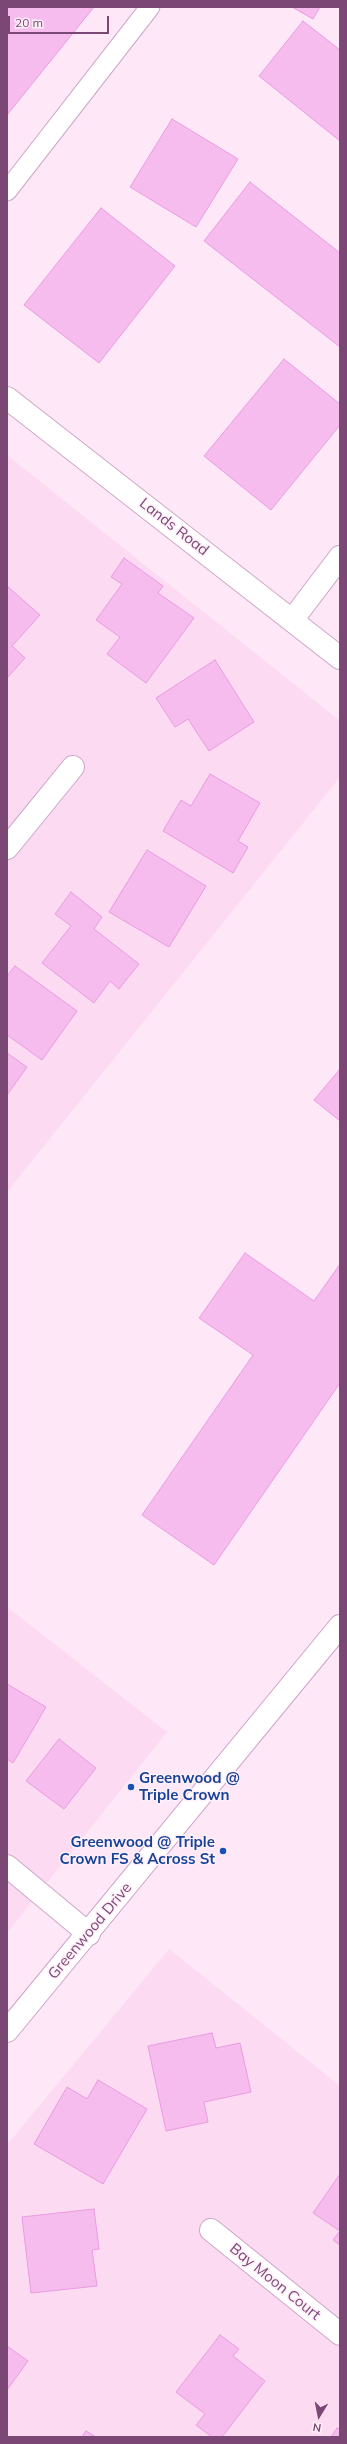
<!DOCTYPE html>
<html>
<head>
<meta charset="utf-8">
<style>
  body { margin:0 }
  #map { position:relative; width:347px; height:2444px; overflow:hidden; background:#fee7f6; font-family:Mulish,sans-serif }
  canvas { display:block }
  .frame { position:absolute; inset:0; border:8px solid #7b4876; pointer-events:none }
  .north { position:absolute; left:299px; top:2396px; width:40px; height:40px; -webkit-text-stroke:3px #ffeff9; paint-order:stroke; rotate:190deg; font-size:11px; font-weight:700; line-height:16px; text-align:center; color:#7b4876 }
  .north::after { content:''; display:block; margin:auto; width:14px; height:18px; background:#7b4876; clip-path:polygon(50% 0,100% 100%,50% 72%,0 100%) }
  .scale { position:absolute; left:8px; top:16px; width:101px; height:18px; box-sizing:border-box; border:2px solid #7b4876; border-top:0; padding-left:5px; font-size:12px; line-height:14px; white-space:nowrap; color:#7b4876; -webkit-text-stroke:3px #ffeff9; paint-order:stroke }
</style>
</head>
<body>
<div id="map">
<canvas width="347" height="2444"></canvas>
<div class="frame"></div>
<div class="north">N</div>
<div class="scale">20 m</div>
</div>
<script>
const context = document.querySelector('canvas').getContext('2d');
context.lineJoin = 'round';
function fillPath(path, color) { context.fillStyle = color; context.fill(path, 'evenodd'); }
const shape = rows => new Path2D(rows.map(r => 'M' + r).join(''));
function stroke(path, color, width, dash) { context.strokeStyle = color; context.lineWidth = width; context.lineCap = dash ? 'butt' : 'round'; context.setLineDash(dash || []); context.stroke(path); }
function drawText(font, color, halo, rows, align = 'center') {
  context.font = font + ' Mulish,sans-serif'; context.lineWidth = 3; context.setLineDash([]); context.textBaseline = 'middle'; context.strokeStyle = halo; context.fillStyle = color; for (const [text, x, y, turn = 0] of rows) {
    context.save(); context.translate(x, y); context.rotate((+turn || 0) * Math.PI / 180); context.textAlign = isNaN(turn) ? turn : align; if (halo) context.strokeText(text, 0, 0); context.fillText(text, 0, 0); context.restore();
  }
}
fillPath(shape([
  [7,455,340,721,340,777,7,1192],
  [7,1607,167,1732,7,1933],
  [169,1949,340,2086,340,2437,7,2437,7,2145]
]), '#fcdaf2');
const building = shape([
  [7,7,94,7,7,115,7,7],
  [292,7,320,7,313,19,292,7],
  [303,21,340,50,340,141,259,76,303,21],
  [172,119,238,159,196,227,130,187,172,119],
  [250,182,340,253,340,347,204,241,250,182],
  [101,208,175,266,99,363,24,305,101,208],
  [284,359,340,404,340,425,271,510,204,456,284,359],
  [124,558,163,586,158,593,194,618,146,683,107,654,120,637,96,620,122,584,111,577,124,558],
  [7,586,40,615,12,646,25,658,7,678,7,586],
  [215,660,254,722,209,751,188,719,175,727,156,698,215,660],
  [210,774,260,803,238,841,248,847,233,873,163,831,181,800,191,806,210,774],
  [147,850,206,886,169,947,109,912,147,850],
  [71,892,102,917,94,929,139,964,119,989,110,981,94,1003,42,963,71,926,55,914,71,892],
  [15,966,77,1011,42,1060,7,1035,7,976,15,966],
  [7,1053,27,1067,7,1095,7,1053],
  [340,1069,340,1121,314,1100,340,1069],
  [245,1253,314,1301,340,1264,340,1383,214,1565,142,1515,253,1355,199,1318,245,1253],
  [7,1684,46,1707,13,1763,7,1759,7,1684],
  [59,1739,96,1768,64,1809,26,1781,59,1739],
  [212,2033,216,2048,240,2043,251,2092,204,2102,208,2122,166,2131,148,2046,212,2033],
  [98,2080,147,2109,103,2184,34,2144,67,2087,87,2099,98,2080],
  [340,2174,340,2245,333,2240,340,2231,313,2213,340,2174],
  [94,2209,99,2249,92,2250,97,2286,31,2293,22,2217,94,2209],
  [220,2335,239,2349,233,2356,265,2381,222,2437,212,2437,196,2425,205,2414,176,2392,220,2335],
  [7,2346,28,2361,7,2390,7,2346],
  [337,2428,340,2430,340,2437,331,2437,337,2428],
  [86,2431,96,2437,82,2437,86,2431]
]);
fillPath(building, '#f6bcee');
stroke(building, '#ea9be1', 1);
const service = shape([
  [7,191,150,7]
]);
const minor = shape([
  [7,398,340,658],
  [293,619,340,557],
  [7,848,73,767],
  [7,1866,89,1934],
  [211,2230,340,2334]
]);
const secondary = shape([
  [7,2031,340,1626]
]);
stroke(service, '#cda6c6', 21);
stroke(minor, '#cda6c6', 24);
stroke(secondary, '#d1a3c9', 24);
stroke(service, '#fff', 19);
stroke(minor, '#fff', 22);
stroke(secondary, '#fff', 22);
for (const [x, y, r, color] of [
  [131,1787,4,"#1a4fb4"],
  [223,1851,4,"#1a4fb4"]
]) { const dot = new Path2D(); dot.arc(x, y, r, 0, 2 * Math.PI); context.fillStyle = color; context.fill(dot); stroke(dot, '#ffeff9', 1.5); }
drawText('15px', '#7b4876', '#ffeff9', [
  ["Lands Road",174,527,38],
  ["Greenwood Drive",90,1931,-50],
  ["Bay Moon Court",275,2282,39]
]);
drawText('bold 15px', '#164399', '#ffeff9', [
  ["Greenwood @",139,1778],
  ["Triple Crown",139,1795],
  ["Greenwood @ Triple",215,1842,"right"],
  ["Crown FS & Across St",215,1859,"right"]
], 'left');
</script>
</body>
</html>
